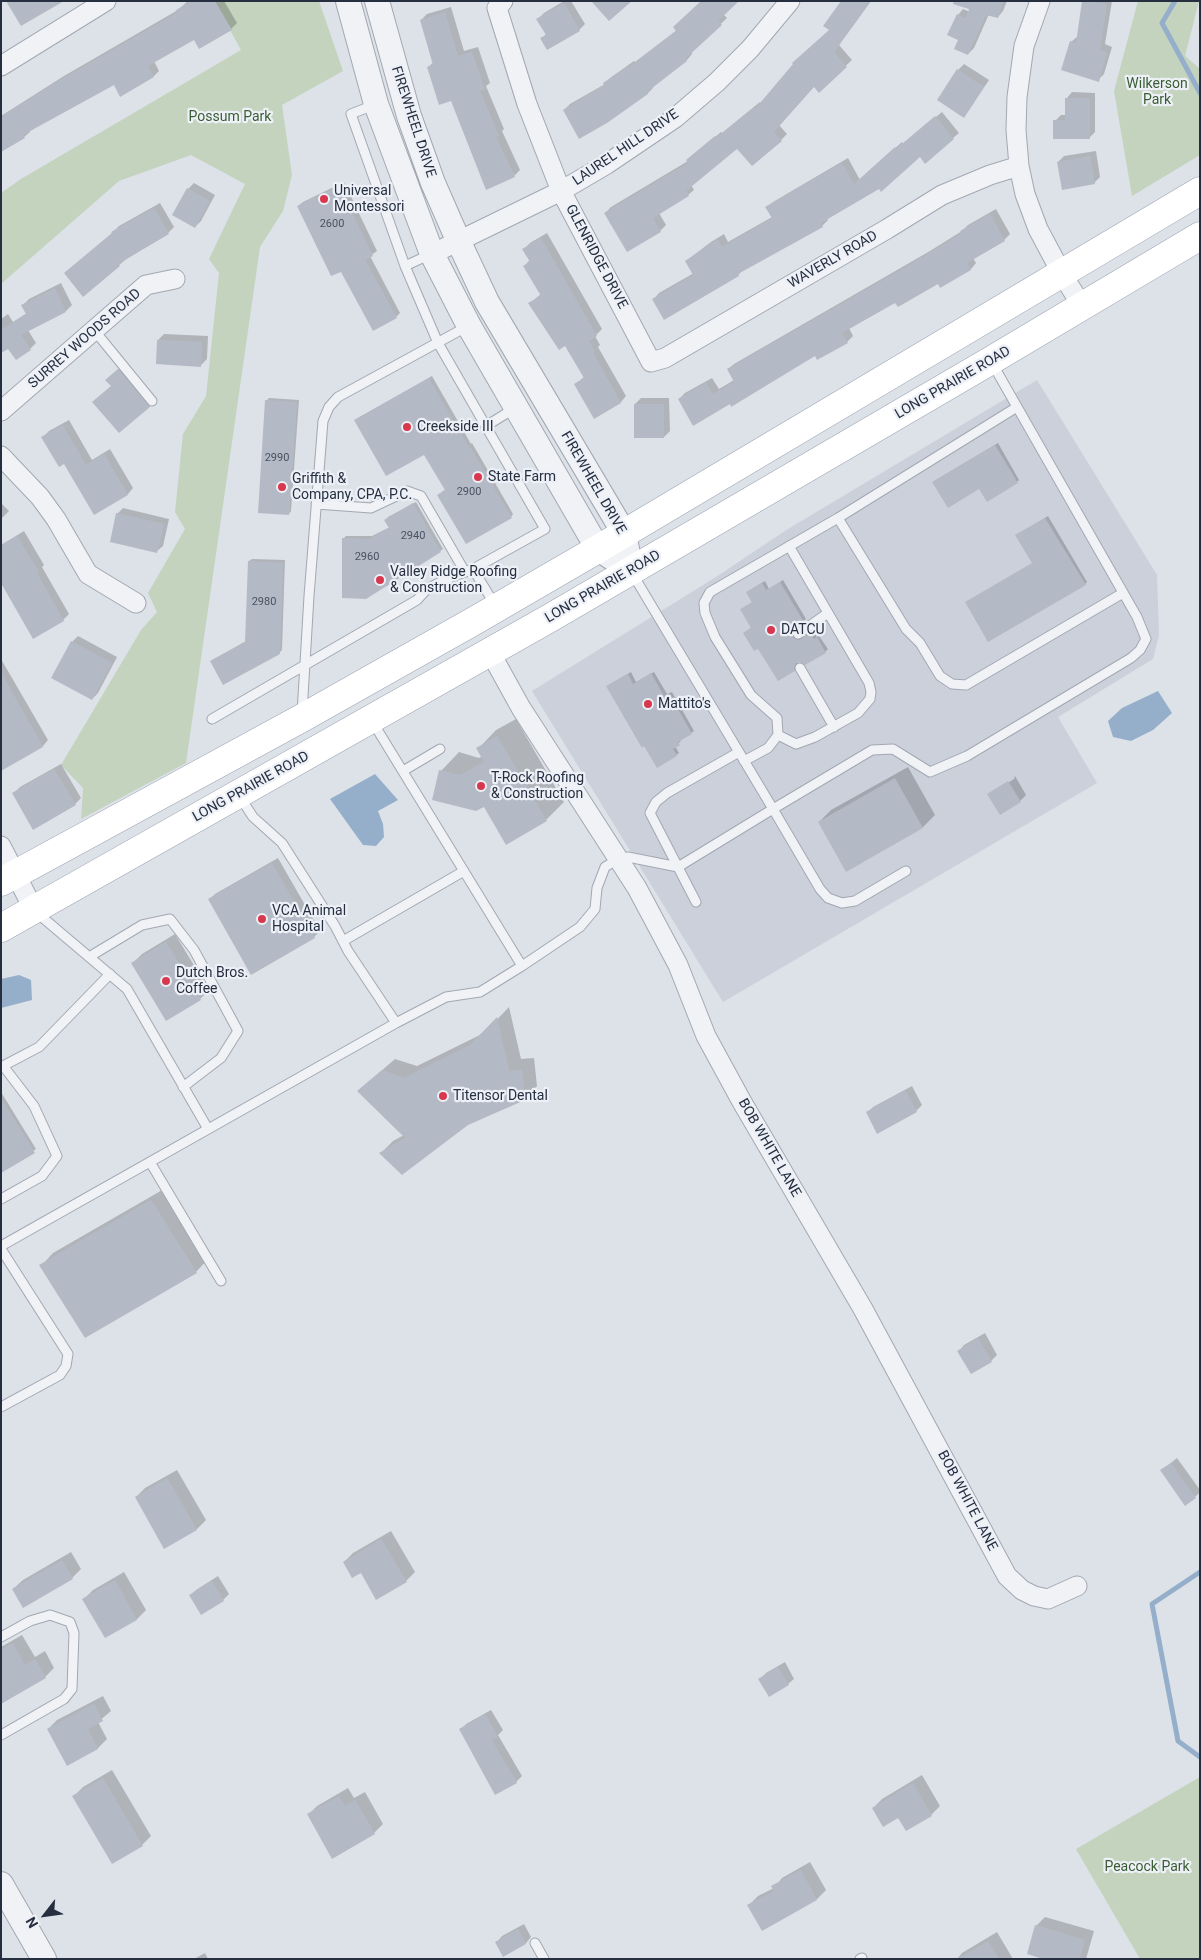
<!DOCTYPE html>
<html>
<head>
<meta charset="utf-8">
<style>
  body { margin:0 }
  #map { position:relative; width:1201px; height:1960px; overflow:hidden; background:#dde1e8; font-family:Roboto,sans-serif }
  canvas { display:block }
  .frame { position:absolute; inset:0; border:2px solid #252f40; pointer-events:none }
  .north { position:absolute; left:20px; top:1890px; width:50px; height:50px; -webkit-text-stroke:4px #edf0f6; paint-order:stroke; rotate:240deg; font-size:14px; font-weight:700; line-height:20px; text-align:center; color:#252f40 }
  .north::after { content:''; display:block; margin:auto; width:18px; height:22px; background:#252f40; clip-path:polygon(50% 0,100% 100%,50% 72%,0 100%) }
</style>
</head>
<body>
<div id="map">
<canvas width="1201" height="1960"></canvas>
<div class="frame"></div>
<div class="north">N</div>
</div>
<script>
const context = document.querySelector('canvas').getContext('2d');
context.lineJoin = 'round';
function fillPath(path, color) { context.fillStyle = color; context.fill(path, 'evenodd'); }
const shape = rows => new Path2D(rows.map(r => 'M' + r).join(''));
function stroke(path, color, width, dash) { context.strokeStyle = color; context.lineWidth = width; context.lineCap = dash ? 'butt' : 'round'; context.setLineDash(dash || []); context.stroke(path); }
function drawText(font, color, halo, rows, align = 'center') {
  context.font = font + ' Roboto,sans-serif'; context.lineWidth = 4.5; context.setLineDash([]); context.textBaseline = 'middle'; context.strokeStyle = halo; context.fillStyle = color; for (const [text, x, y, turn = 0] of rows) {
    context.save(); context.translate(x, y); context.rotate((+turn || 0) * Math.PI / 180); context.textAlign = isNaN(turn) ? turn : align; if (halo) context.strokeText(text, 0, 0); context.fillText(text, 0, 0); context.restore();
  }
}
fillPath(shape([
  [1037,380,1157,575,1159,635,1153,659,1058,717,1097,783,723,1002,532,691,716,577,788,529]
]), '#cbd0da');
fillPath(shape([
  [214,1,319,1,343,71,282,105,292,175,283,211,260,247,186,763,81,819,83,788,61,765,141,630,157,612,148,593,185,529,175,512,183,434,206,396,219,273,209,259,245,184,191,155,119,181,1,284,1,193,21,179,241,50],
  [1138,1,1199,1,1185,56,1200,69,1200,155,1132,196,1114,91],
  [1200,1777,1200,1959,1140,1959,1076,1849]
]), '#c3d3be');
fillPath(shape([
  [1158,691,1172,713,1153,730,1131,741,1113,737,1108,721,1122,708],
  [375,774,398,800,378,811,383,824,384,837,376,846,363,845,330,799],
  [19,975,31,980,32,1000,1,1008,1,979]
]), '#95afcb');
fillPath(shape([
  [188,1,224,1,237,23,231,29,194,38,154,61,159,71,154,76,114,83,29,130,30,132,24,137,1,150,1,116,64,76,178,10],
  [564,1,571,1,585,24,579,30,542,39,546,34,538,19,544,13],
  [842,1,871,1,839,45,852,60,819,91,814,86,779,125,787,134,781,140,737,147,691,185,694,190,688,195,659,213,666,225,660,231,605,213,611,207,688,161,694,155,721,132,722,133,760,102,761,103,830,30],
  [973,1,1007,1,1003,11,998,17,989,14,974,48,968,54,959,40,958,15,963,9,970,12],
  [1084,1,1112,1,1105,44,1112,47,1104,74,1098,80,1071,42,1078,36],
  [451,7,464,51,478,47,490,83,486,86,504,129,502,131,520,170,514,176,451,99,428,67,434,62,421,20,427,14],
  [723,14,727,18,691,52,692,54,687,60,652,86,653,88,648,93,564,110,570,104,605,84,610,78,634,61,635,62,677,30],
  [964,64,989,80,969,110,964,116,939,100,958,70],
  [1072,92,1095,93,1095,132,1089,138,1055,121,1061,115,1067,115,1067,98],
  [942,112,959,133,953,138,920,156,880,188,827,218,828,220,822,226,744,269,738,275,654,299,659,293,694,273,686,261,711,242,724,234,728,242,772,217,767,208,773,202,848,158,860,180,902,142,903,144],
  [1096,151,1100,177,1094,183,1058,162,1064,156],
  [344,182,377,251,370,256,400,313,396,317,341,270,298,206,303,202],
  [194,183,215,195,201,221,195,227,188,189],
  [160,203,174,227,168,233,125,260,84,295,113,232,119,226],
  [996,209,1010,234,1004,240,973,258,976,263,971,269,941,286,938,282,896,301,849,328,853,336,847,342,815,354,730,403,679,399,685,393,712,378,719,389,734,380,728,369,734,364,930,251,962,231,968,225],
  [547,233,602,329,595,336,600,345,598,347,626,396,621,402,594,417,576,384,584,377,566,344,530,303,541,294,524,266,530,260,524,249,530,243],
  [61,283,72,305,66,311,28,330,36,343,30,349,8,347,1,352,1,319,8,314,13,322,27,313,23,305,29,299],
  [164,334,208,336,207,359,201,365,158,340],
  [124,364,155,400,149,406,112,386,113,374],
  [432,376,471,444,472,443,513,514,511,517,438,495,446,489,425,453,358,418],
  [269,398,299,400,291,511,289,514,266,401],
  [641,398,669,398,670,431,664,437,635,404],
  [69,420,92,460,110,449,133,488,128,494,95,513,65,463,43,437,49,431],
  [998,443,1019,480,1017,482,980,487,936,480],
  [416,502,443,549,440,551,343,539,346,536,372,536,390,527,386,520,388,517],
  [1,503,9,511,1,519],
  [123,508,169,519,163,546,157,551,117,514],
  [1048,516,1087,582,1085,584,1033,563,1020,533],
  [24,531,44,565,42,567,69,614,63,620,34,637,1,557,1,545],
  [252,559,285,560,282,650,279,653,211,661,246,641,249,561],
  [783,580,806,619,795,628,795,636,802,638,813,631,817,637,819,636,828,649,825,652,797,661,797,668,794,670,759,647,744,633,752,627,744,607,753,602,750,590,765,581,769,589],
  [78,636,117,657,98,693,92,699,72,642],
  [1,659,48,740,43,746,3,769,1,766],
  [631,672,636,682,654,672,667,694,672,692,694,731,680,740,681,741,675,746,679,753,676,755,610,684],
  [516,719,564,802,546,820,484,805,441,771,459,752,479,758,482,756,478,749,496,730],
  [61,764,81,798,75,804,14,793,20,787],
  [908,767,935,815,923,827,846,870,819,822,831,810],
  [1015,776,1026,795,1020,801,989,794,994,790,994,792,1014,779],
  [278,858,320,931,314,937,252,973,210,899,215,894],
  [175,934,209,990,200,999,133,963,142,954],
  [509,1007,521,1059,534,1058,537,1086,525,1099,381,1153,393,1141,404,1135,358,1091,395,1059,417,1066,484,1033],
  [912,1086,922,1105,916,1111,867,1113,873,1107],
  [1,1092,36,1149,1,1172],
  [164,1189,208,1259,196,1272,85,1336,41,1266,53,1253],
  [985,1333,997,1355,991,1361,959,1351,964,1345],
  [1177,1458,1200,1490,1200,1492,1195,1497,1162,1470],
  [177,1470,206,1520,197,1529,165,1547,136,1497,145,1488],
  [391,1531,415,1572,406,1581,361,1572,344,1562,353,1553],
  [71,1552,81,1569,72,1578,13,1589,23,1580],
  [124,1572,146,1610,137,1619,106,1637,84,1599,93,1590],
  [218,1576,229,1594,223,1600,190,1596,196,1590],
  [22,1635,35,1657,45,1651,54,1668,45,1677,2,1702,1,1647],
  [785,1662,794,1679,788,1684,760,1679,766,1673],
  [103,1696,111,1711,98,1722,107,1739,98,1748,67,1764,48,1729,57,1720],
  [491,1710,503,1730,498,1735,522,1776,516,1782,461,1730,466,1724],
  [112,1770,151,1836,142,1845,74,1796,83,1787],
  [922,1775,940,1806,931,1815,899,1817,873,1808,882,1799],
  [348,1788,354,1798,365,1792,383,1824,374,1833,308,1815,317,1806],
  [810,1862,826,1890,817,1899,762,1929,749,1905,758,1896,774,1888,782,1878],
  [1045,1917,1094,1931,1086,1959,1044,1959,1036,1926],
  [524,1924,531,1937,526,1943,504,1955,497,1942,502,1936],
  [997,1932,1013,1959,957,1959,962,1953],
  [205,1953,208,1959,194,1959]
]), '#0003');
stroke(shape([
  [1175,1,1162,23,1200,93],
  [1200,1572,1152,1604,1178,1741,1200,1757]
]), '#95afcb', 5);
fillPath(shape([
  [6,1,64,1,21,26],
  [191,1,215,1,232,30,199,49,194,40,148,66,154,77,120,97,114,85,23,135,25,138,1,152,1,117,57,82,178,12,176,10],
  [591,1,632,1,609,21],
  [701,1,739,1,718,21,722,25,685,59,687,61,647,92,648,94,607,123,579,139,563,110,604,85,603,83,628,66,629,67,676,31,673,27],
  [841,1,871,1,834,52,847,67,819,93,814,87,774,132,782,141,752,166,737,149,686,191,689,196,653,218,661,232,627,252,604,213,688,163,686,160,715,136,716,138,754,107,755,109,793,64,792,63,829,30,823,26],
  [954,1,1003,1,998,18,986,15,968,55,954,49,958,40,947,35,957,14,966,19,969,9,953,4],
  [1082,1,1107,4,1100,50,1107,52,1099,82,1061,70,1070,41,1076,43],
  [564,3,580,31,547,50,540,38,546,35,536,19],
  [445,12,458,56,472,52,485,90,480,91,499,136,496,137,515,177,486,190,451,101,439,105,427,67,433,65,420,20],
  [957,69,984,87,964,118,937,100],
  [1065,98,1090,98,1090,139,1053,139,1053,120,1065,120],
  [935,116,954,139,925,164,920,157,881,192,879,189,821,223,823,227,738,274,739,276,664,320,652,299,693,275,685,261,718,239,722,247,772,218,765,207,842,163,854,184,895,147,896,149],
  [1090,156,1095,184,1062,190,1057,162],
  [339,186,373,256,365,260,397,318,373,331,341,272,331,276,297,206],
  [187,188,210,201,195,228,172,215],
  [154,208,169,234,118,264,120,266,83,297,64,273,112,233,111,232],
  [990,214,1005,241,967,263,971,270,940,288,938,284,898,307,895,303,842,333,848,343,817,360,815,356,731,407,730,404,693,426,678,399,706,383,713,394,734,382,727,369,923,257,962,233,960,231],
  [541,238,597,336,589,341,595,352,593,353,621,403,594,419,574,384,584,378,565,346,559,350,528,303,541,296,523,266,530,262,522,249],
  [55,288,66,312,21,335,31,350,16,360,8,349,1,353,1,330,26,314,21,305],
  [157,340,202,342,201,367,156,364],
  [118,369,150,407,119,433,92,402,111,386,105,380],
  [429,378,468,446,469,445,512,518,466,544,437,495,445,490,424,455,386,476,354,420],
  [265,400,297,402,289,515,258,513],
  [634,404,664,404,664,438,634,438],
  [63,425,86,465,104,454,128,495,94,515,64,464,59,467,41,437],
  [995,445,1018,483,987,502,979,489,948,508,932,482],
  [413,503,441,552,366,599,342,598,342,538,369,539,389,528,384,520],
  [116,513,164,524,157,553,110,542],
  [1045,518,1086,585,988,642,965,602,1032,563,1015,535],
  [17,536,39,572,37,573,64,621,33,639,1,583,1,545],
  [248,561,283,563,280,654,223,685,210,661,245,642],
  [780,582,804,622,793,631,793,637,799,640,811,633,814,639,817,637,826,653,805,665,800,662,796,663,794,668,795,671,778,681,758,649,754,651,743,633,751,628,740,609,752,603,746,592,762,583,766,590],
  [71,641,112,663,92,700,51,678],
  [1,672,43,747,1,771],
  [651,673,664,696,669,693,692,734,678,742,680,745,673,749,677,756,657,768,644,746,642,748,606,686,628,674,633,684],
  [497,736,547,821,506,845,484,807,476,811,432,800,439,770,460,775,484,762,476,748],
  [54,769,76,805,33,830,12,793],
  [895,778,923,828,846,872,818,822],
  [1008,781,1021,802,1000,815,987,794],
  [272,863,315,938,251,975,208,899],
  [166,942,201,1000,166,1021,131,963],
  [497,1017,509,1071,522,1070,525,1100,468,1125,402,1175,379,1153,405,1138,357,1091,382,1070,404,1078,470,1045],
  [905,1090,917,1112,877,1134,866,1112],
  [1,1098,35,1153,1,1173],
  [151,1200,197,1273,85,1338,39,1265],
  [978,1338,992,1362,971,1374,957,1351],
  [1171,1463,1196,1498,1185,1506,1160,1470],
  [167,1478,197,1530,164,1549,135,1497],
  [381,1539,407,1582,376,1600,361,1573,352,1578,343,1562],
  [62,1560,73,1579,23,1608,12,1589],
  [115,1580,137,1620,105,1638,82,1599],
  [212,1581,224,1601,201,1615,189,1595],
  [13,1643,25,1665,35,1659,46,1678,1,1704,1,1650],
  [778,1667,789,1685,769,1697,758,1679],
  [94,1704,103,1721,88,1729,98,1749,67,1766,47,1729],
  [485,1714,498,1737,492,1740,517,1783,495,1795,459,1729],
  [103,1778,143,1846,112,1864,72,1796],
  [913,1783,932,1816,906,1831,898,1818,883,1827,872,1808],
  [339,1796,345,1806,355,1800,375,1834,332,1859,307,1814],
  [801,1870,817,1900,762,1931,747,1905,774,1891,771,1886],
  [1035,1925,1085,1940,1080,1959,1043,1959,1027,1954],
  [518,1929,526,1944,503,1957,495,1942],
  [988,1941,999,1959,957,1959]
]), '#b4bac5');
const service = shape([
  [374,105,351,114,405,266],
  [431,254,405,266,438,343,545,529,473,569],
  [94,330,152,401],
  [1017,407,838,518,906,629,920,643,940,676,952,684,966,685,1123,593],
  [486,426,515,408],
  [316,504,371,508,407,491,421,496,465,572],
  [798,634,828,613],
  [800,668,834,727],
  [302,713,309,596,323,421,329,407,338,397,468,326],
  [212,719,417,600,427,589,449,578,473,569,495,605],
  [778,735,796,744,815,737,858,713,870,699,871,692,869,683,789,546],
  [744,761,768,748,778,735,777,718,751,695,715,637,705,613,704,603,710,592,838,518],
  [403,771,440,749],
  [240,797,253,817,282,843,335,926,348,951,396,1023,446,997,480,992,522,966,372,721],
  [906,871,855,901,842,903,828,898,820,889,773,809,872,750,893,749,930,772,967,756,1131,658,1140,650,1146,639,1137,617,992,363],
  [696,902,650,813,656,802,667,793,739,752],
  [36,912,127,989,208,1129],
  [343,941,464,871],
  [89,957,142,925,170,919,194,950,238,1031,221,1058,183,1087],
  [522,966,580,927,595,909,597,888,605,867,618,859,628,857,678,867,773,809,632,573],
  [1,1067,39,1047,110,974],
  [150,1162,221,1281],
  [1,1199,42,1176,57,1156,34,1106,4,1067],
  [1,1246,396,1023],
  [1,1249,68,1354,66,1366,60,1375,1,1407],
  [1,1637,30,1621,50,1615,70,1622,74,1633,72,1689,64,1699,1,1735],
  [535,1943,544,1959],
  [860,1959,862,1958]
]);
const minor = shape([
  [503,1,497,8,527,104,561,191,651,362,665,358,887,229,942,195,990,175,1019,166],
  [1040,1,1024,46,1017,97,1016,130,1019,166,1025,194,1038,229,1062,274,1082,306],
  [1,66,106,1],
  [432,254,561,191,607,164,675,118,717,82,750,49,790,1],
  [1,411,146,285,175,279],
  [1,456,40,497,56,519,88,574,136,603],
  [490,652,521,708,637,888,678,965,706,1036,742,1102,863,1309,1007,1576,1022,1590,1034,1596,1048,1599,1077,1586],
  [1,846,34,910]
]);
const tertiary = shape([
  [348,1,376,104,432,254,469,326,598,549,631,570],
  [377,1,409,116,433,183,458,240,487,302,624,533,631,570],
  [1,1884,44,1959]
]);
const primary = shape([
  [1,882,302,718,474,621,598,549,1200,191],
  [1,928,550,618,990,361,1200,236]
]);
stroke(service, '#a2a8b2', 11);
stroke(minor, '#a2a8b2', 21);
stroke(tertiary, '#a2a8b2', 26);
stroke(primary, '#9ca5b5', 29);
stroke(service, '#f0f2f6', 9);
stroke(minor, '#f0f2f6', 19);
stroke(tertiary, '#f0f2f6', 24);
stroke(primary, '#fff', 28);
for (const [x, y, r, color] of [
  [324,199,5,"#d8384d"],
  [407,427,5,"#d8384d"],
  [478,477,5,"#d8384d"],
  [282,487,5,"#d8384d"],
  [380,580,5,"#d8384d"],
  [771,630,5,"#d8384d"],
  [648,704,5,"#d8384d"],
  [481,786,5,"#d8384d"],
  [262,919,5,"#d8384d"],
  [166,981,5,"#d8384d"],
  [443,1096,5,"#d8384d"]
]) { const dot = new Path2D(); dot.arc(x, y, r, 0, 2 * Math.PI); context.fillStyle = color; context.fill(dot); stroke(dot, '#edf0f6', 2); }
drawText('11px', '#495261', null, [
  ["2600",332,224],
  ["2990",277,458],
  ["2900",469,492],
  ["2940",413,536],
  ["2960",367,557],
  ["2980",264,602]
]);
drawText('14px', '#395d32', '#edf0f6', [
  ["Wilkerson",1157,84],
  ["Park",1157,100],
  ["Possum Park",230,117],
  ["Peacock Park",1147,1867]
]);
drawText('14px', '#252f40', '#edf0f6', [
  ["FIREWHEEL DRIVE",413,122,72],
  ["LAUREL HILL DRIVE",626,148,-34],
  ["GLENRIDGE DRIVE",596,257,62],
  ["WAVERLY ROAD",833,260,-30],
  ["SURREY WOODS ROAD",85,339,-41],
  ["LONG PRAIRIE ROAD",953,383,-30],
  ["FIREWHEEL DRIVE",593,483,60],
  ["LONG PRAIRIE ROAD",603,587,-30],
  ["LONG PRAIRIE ROAD",251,787,-29],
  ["BOB WHITE LANE",769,1148,60],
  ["BOB WHITE LANE",967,1501,62]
]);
drawText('14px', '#252f40', '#edf0f6', [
  ["Universal",334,191],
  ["Montessori",334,207],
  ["Creekside III",417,427],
  ["State Farm",488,477],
  ["Griffith &",292,479],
  ["Company, CPA, P.C.",292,495],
  ["Valley Ridge Roofing",390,572],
  ["& Construction",390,588],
  ["DATCU",781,630],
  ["Mattito's",658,704],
  ["T-Rock Roofing",491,778],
  ["& Construction",491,794],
  ["VCA Animal",272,911],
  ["Hospital",272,927],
  ["Dutch Bros.",176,973],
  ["Coffee",176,989],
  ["Titensor Dental",453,1096]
], 'left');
</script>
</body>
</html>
